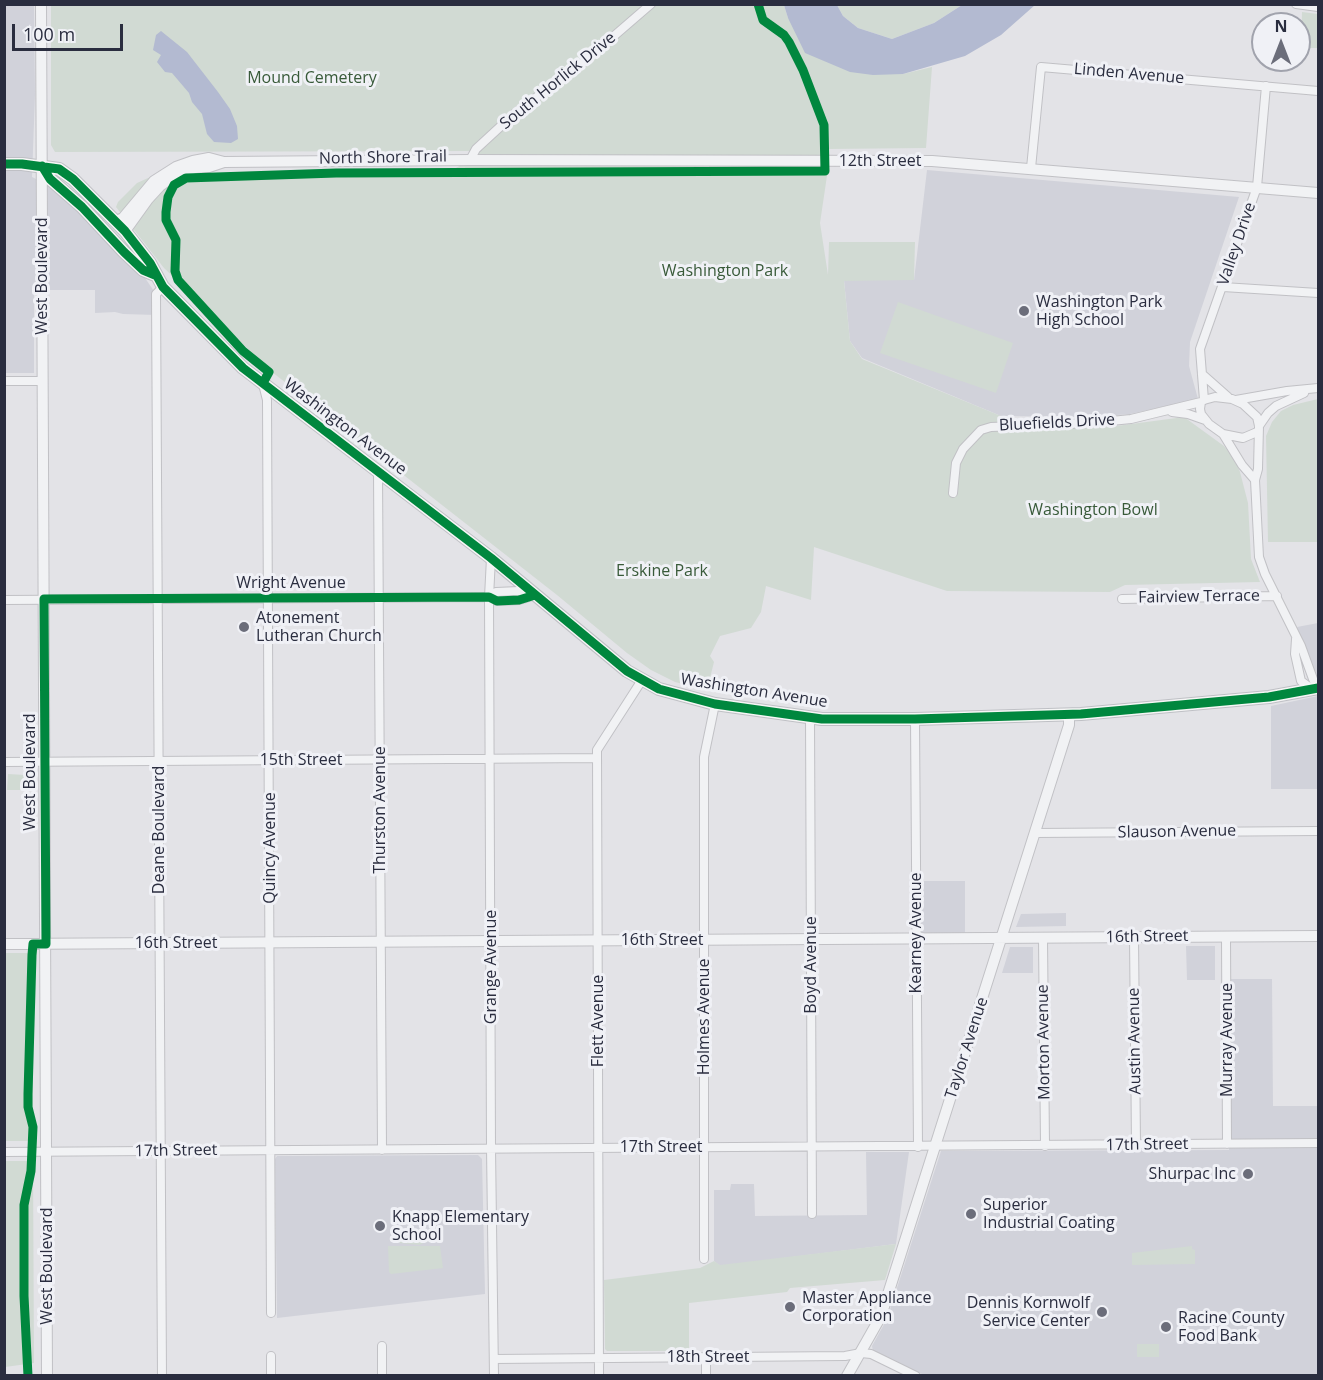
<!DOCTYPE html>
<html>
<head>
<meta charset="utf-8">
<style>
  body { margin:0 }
  #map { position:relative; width:1323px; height:1380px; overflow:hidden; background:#e3e3e7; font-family:"Open Sans",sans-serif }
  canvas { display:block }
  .frame { position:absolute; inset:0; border:6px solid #2a2d3f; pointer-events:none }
  .north { position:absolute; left:1251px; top:12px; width:60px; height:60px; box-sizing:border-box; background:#f0f1f6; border:2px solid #a1a3ad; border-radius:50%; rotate:0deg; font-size:16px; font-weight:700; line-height:24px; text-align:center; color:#2a2d3f }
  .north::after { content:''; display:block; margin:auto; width:21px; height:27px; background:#6b6d7a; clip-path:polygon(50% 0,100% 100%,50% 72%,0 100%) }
  .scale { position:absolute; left:12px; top:24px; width:111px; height:27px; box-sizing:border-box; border:3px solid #2a2d3f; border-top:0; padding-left:8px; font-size:18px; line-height:21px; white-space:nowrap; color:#2a2d3f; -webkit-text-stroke:4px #f0f1f6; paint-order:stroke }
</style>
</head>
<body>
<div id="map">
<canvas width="1323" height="1380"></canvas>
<div class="frame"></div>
<div class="north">N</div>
<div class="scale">100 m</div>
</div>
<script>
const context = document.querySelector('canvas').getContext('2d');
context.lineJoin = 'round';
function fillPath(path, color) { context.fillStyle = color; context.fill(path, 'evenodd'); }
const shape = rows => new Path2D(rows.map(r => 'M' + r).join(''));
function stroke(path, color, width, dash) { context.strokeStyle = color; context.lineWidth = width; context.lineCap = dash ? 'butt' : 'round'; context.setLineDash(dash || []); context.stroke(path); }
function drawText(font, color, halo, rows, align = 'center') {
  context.font = font + ' "Open Sans",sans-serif'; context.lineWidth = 6; context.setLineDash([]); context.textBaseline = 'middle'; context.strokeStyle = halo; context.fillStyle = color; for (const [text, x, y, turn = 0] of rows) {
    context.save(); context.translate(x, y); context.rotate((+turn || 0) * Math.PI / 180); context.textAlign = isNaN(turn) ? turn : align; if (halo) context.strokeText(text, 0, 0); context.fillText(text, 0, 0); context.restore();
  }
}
fillPath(shape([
  [5,5,34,5,35,95,32,177,57,189,145,278,156,294,156,315,123,314,115,312,95,313,95,290,34,290,34,373,5,373],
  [927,170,1239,197,1190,342,1189,366,1198,399,1130,414,1090,417,1001,416,862,358,850,341,844,280,914,280],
  [1318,623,1318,678,1315,676,1297,627],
  [1318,696,1318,789,1271,789,1271,706],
  [916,881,965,881,965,939,916,939],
  [1066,913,1066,926,1016,927,1021,914],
  [1186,946,1215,946,1215,980,1187,980],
  [1010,947,1033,947,1033,973,1002,973],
  [1229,979,1272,979,1273,1106,1318,1106,1318,1375,924,1375,873,1351,872,1346,887,1319,941,1151,1229,1150],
  [866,1152,909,1152,896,1244,720,1266,714,1261,714,1190,730,1190,731,1184,754,1184,755,1216,867,1215],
  [478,1155,482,1159,485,1294,277,1318,275,1159,277,1156]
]), '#d1d2da');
fillPath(shape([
  [51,5,784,5,788,18,903,74,932,67,926,148,828,149,828,169,820,223,828,275,829,242,915,242,914,280,844,281,850,341,862,359,1001,416,1003,430,1109,427,1184,417,1224,446,1235,460,1240,472,1248,503,1251,559,1260,582,1125,585,1110,592,947,591,814,547,811,600,766,586,761,612,751,628,720,636,710,656,714,662,707,690,675,682,651,670,627,653,557,595,272,372,164,268,116,207,118,202,137,183,157,174,447,173,470,160,479,151,55,152,51,145],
  [837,5,962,5,934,23,892,39,858,28,843,16],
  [1302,12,1318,14,1318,48,1301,48],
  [898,302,1013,343,996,393,880,353],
  [1318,399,1318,542,1268,542,1266,436,1272,422,1281,411,1293,405],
  [8,774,25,775,25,790,7,790],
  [4,953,33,953,33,1141,5,1141],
  [5,1161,33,1161,34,1363,5,1367],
  [408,1229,427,1230,428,1241,419,1245,400,1243,394,1240,394,1235,397,1231],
  [896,1244,885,1280,790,1288,787,1292,689,1303,689,1351,607,1351,605,1349,604,1280,700,1268,714,1261,720,1265],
  [388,1246,440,1246,443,1268,391,1274,389,1272],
  [1192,1246,1192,1249,1195,1250,1195,1264,1132,1265,1132,1253],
  [1137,1344,1159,1344,1159,1357,1137,1357]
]), '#d1dad3');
fillPath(shape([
  [784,5,837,5,843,16,858,28,892,39,934,23,962,5,1035,5,1001,35,965,56,903,74,873,75,850,72,805,53,788,18],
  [161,31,187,52,218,92,230,109,237,126,238,139,231,143,214,142,207,134,202,114,192,102,189,93,172,73,165,72,157,62,161,55,153,50,156,35]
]), '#b3bad1');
const minor = shape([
  [1296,4,1318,7],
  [470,160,476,149,514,114,585,61,651,4],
  [1031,168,1041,67,1318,91],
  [1223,287,1318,293],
  [1202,374,1228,397],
  [4,381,43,381],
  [263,384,267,400,271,1313],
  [1204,400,1200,349,1257,187,1266,86],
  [1236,400,1287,391,1318,388],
  [1172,412,1188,414,1205,420],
  [1259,426,1268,413,1276,406,1304,393],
  [1257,432,1243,438,1223,434,1209,424,1201,414,1200,409,1201,402,1204,400,1215,397,1232,399,1243,404,1257,417,1259,426,1258,469,1255,480,1259,557,1265,574,1301,646,1313,679,1318,689],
  [1223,434,1242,465,1255,480],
  [378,471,382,1150],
  [953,493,956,463,963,449,981,430,991,427,1091,423,1131,419,1201,402],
  [491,558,489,597,491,1148,494,1376],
  [489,597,496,592,519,591,532,594],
  [1122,599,1277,596],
  [4,600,489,597,497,601,519,600,535,595],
  [1296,639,1295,654,1301,681,1312,689],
  [810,717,812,1214],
  [915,719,918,1147],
  [4,762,597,758],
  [1035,833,1318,831],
  [1134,937,1136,1145],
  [1226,937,1227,1144],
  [1043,938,1045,1146],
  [4,1152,1318,1143],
  [704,1259,704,757,715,704],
  [382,1346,382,1376],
  [271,1356,271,1376],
  [706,1357,706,1376],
  [494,1359,845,1356,861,1353,871,1354,916,1376],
  [162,1376,156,294,163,287],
  [599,1376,597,750,642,680]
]);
const tertiary = shape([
  [41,4,47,1376],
  [116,221,123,218,154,181,176,167,193,161,209,158,224,162,470,160,932,161,1318,193],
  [125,231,148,199,160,186,174,176,195,168,209,167,224,162],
  [4,944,1318,936],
  [847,1376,881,1316,1069,725,1069,714]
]);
const primary = shape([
  [4,164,22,164,59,169,73,179,125,231,150,263,163,287,243,368,491,558,627,671,659,689,715,704,822,719,915,719,1081,714,1269,697,1318,688],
  [42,166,50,179,82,207,124,252,143,270,155,275]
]);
stroke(minor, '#c1c1c5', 10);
stroke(tertiary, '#c1c1c5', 12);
stroke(primary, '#bfc0c5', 14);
stroke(minor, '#f1f2f4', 8);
stroke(tertiary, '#f1f2f4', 10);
stroke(primary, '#f6f6f6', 12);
stroke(shape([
  [4,164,22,164,59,169,73,179,125,231,150,263,163,287,243,368,491,558,627,671,659,689,715,704,822,719,915,719,1081,714,1269,697,1318,688],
  [42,166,50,179,82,207,124,252,143,270,155,275],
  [263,383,269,372,243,351,178,280,175,271,176,240,166,220,166,212,168,197,174,185,186,178,336,173,825,171,824,125,803,70,789,42,784,35,763,20,758,4],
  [28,1376,24,1296,24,1205,31,1171,33,1127,28,1107,28,1094,32,955,33,944,46,944,44,599,489,597,497,601,519,600,535,595]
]), '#00873e', 9);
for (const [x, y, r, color] of [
  [1024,311,6,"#6b6d7a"],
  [244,627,6,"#6b6d7a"],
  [1248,1174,6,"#6b6d7a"],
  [971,1214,6,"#6b6d7a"],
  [380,1226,6,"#6b6d7a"],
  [790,1307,6,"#6b6d7a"],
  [1102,1312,6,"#6b6d7a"],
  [1166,1327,6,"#6b6d7a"]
]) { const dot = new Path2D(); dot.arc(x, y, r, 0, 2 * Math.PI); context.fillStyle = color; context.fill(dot); stroke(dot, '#f0f1f6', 2); }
drawText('16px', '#2a2d3f', '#f0f1f6', [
  ["Linden Avenue",1129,74,5],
  ["South Horlick Drive",558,81,-39],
  ["North Shore Trail",383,158,-1],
  ["12th Street",880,161],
  ["Valley Drive",1237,244,-71],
  ["West Boulevard",42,276,-90],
  ["Bluefields Drive",1057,423,-3],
  ["Washington Avenue",345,427,37],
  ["Wright Avenue",291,583],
  ["Fairview Terrace",1199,597,-1],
  ["Washington Avenue",754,691,9],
  ["15th Street",301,760],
  ["West Boulevard",30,772,-90],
  ["Thurston Avenue",380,810,-90],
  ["Deane Boulevard",159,830,-90],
  ["Slauson Avenue",1177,832,-1],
  ["Quincy Avenue",270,848,-90],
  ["Kearney Avenue",916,933,-90],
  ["16th Street",1147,937,-1],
  ["16th Street",662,940],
  ["16th Street",176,943],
  ["Boyd Avenue",811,965,-90],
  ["Grange Avenue",491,967,-90],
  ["Holmes Avenue",704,1017,-90],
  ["Flett Avenue",598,1021,-90],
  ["Murray Avenue",1227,1040,-90],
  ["Austin Avenue",1135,1041,-91],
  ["Morton Avenue",1044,1042,-91],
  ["Taylor Avenue",967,1048,-72],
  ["17th Street",1147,1145,-1],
  ["17th Street",661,1147],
  ["17th Street",176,1151,-1],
  ["West Boulevard",47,1266,-90],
  ["18th Street",708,1357]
]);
drawText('16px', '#385a39', '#f0f1f6', [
  ["Mound Cemetery",312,78],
  ["Washington Park",725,271],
  ["Washington Bowl",1093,510],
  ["Erskine Park",662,571]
]);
drawText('16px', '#2a2d3f', '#f0f1f6', [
  ["Washington Park",1036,302],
  ["High School",1036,320],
  ["Atonement",256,618],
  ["Lutheran Church",256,636],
  ["Shurpac Inc",1236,1174,"right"],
  ["Superior",983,1205],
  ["Industrial Coating",983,1223],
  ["Knapp Elementary",392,1217],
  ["School",392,1235],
  ["Master Appliance",802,1298],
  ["Corporation",802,1316],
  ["Dennis Kornwolf",1090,1303,"right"],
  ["Service Center",1090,1321,"right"],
  ["Racine County",1178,1318],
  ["Food Bank",1178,1336]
], 'left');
</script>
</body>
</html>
